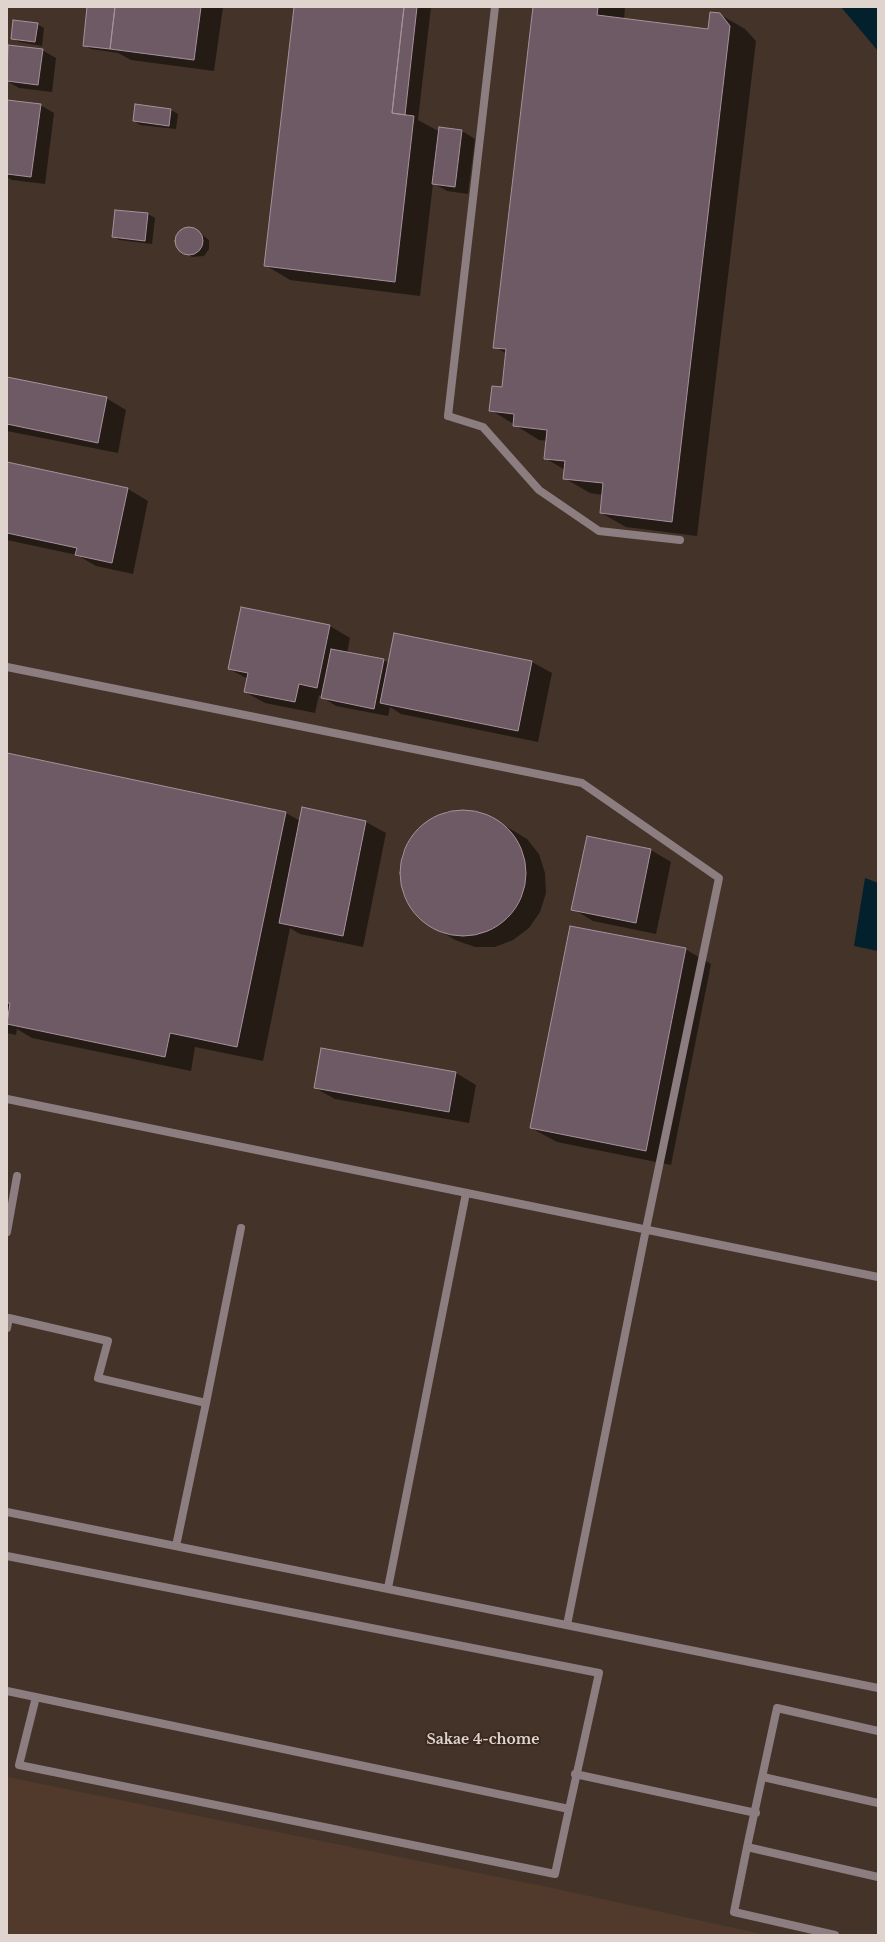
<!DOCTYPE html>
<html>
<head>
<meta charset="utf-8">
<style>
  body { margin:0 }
  #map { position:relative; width:885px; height:1942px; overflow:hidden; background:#443329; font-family:"Libre Baskerville",serif }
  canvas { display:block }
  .frame { position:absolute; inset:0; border:8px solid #dfd4ce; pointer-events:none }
</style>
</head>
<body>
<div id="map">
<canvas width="885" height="1942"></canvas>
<div class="frame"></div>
</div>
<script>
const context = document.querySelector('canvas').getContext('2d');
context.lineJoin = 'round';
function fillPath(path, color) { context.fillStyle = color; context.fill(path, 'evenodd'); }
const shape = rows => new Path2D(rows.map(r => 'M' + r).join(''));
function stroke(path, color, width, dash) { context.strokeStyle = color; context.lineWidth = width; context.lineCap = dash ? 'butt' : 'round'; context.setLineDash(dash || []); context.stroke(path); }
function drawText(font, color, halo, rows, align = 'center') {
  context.font = font + ' "Libre Baskerville",serif'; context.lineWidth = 4; context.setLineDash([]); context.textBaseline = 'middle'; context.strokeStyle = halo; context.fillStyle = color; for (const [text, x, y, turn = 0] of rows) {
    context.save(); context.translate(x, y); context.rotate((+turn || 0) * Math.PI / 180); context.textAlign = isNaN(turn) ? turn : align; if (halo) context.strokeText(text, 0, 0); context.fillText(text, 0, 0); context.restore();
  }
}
fillPath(shape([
  [7,1777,557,1889,766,1935,7,1935]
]), '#513a2c');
fillPath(shape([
  [841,7,878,7,878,51],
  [865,878,878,883,878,951,854,946]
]), '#03212d');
fillPath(shape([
  [88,7,223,7,214,71,131,60,118,53,91,49,84,45],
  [295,7,431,7,418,120,440,132,462,131,475,139,468,194,447,191,433,183,420,296,290,280,265,265],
  [534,7,625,7,624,20,709,31,719,14,745,29,756,41,697,536,626,527,601,513,603,495,590,493,564,478,565,470,545,458,547,441,539,440,491,410,503,388,507,354,495,347],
  [37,24,44,28,42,46,19,42,12,38],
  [9,46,42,50,56,58,52,92,19,88,7,81],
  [7,103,40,105,54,113,45,184,12,180,7,177],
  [136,106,171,110,178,114,176,129,140,125,134,121],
  [116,211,148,214,155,218,152,244,119,240,113,236],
  [186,228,195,229,209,240,209,249,204,256,192,257,178,248,177,236],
  [7,378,106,398,126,410,118,453,7,431],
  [7,463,128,489,148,501,133,574,96,566,77,555,7,540],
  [330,626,350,638,347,653,383,660,389,663,395,634,532,662,552,673,538,742,401,714,390,707,388,716,336,706,319,695,315,713,265,703,245,692,248,679,229,669],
  [7,754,286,813,300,821,303,808,366,822,386,833,363,947,300,934,290,928,263,1061,195,1047,191,1071,32,1038,17,1029,16,1035,7,1033],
  [448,811,471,811,489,816,527,839,539,854,545,873,546,893,540,912,529,928,513,940,495,947,475,947,455,940,416,915,404,897,400,875,402,854,413,835,429,820],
  [651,850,671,862,656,934,593,921,573,909],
  [685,949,711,964,671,1165,557,1142,531,1128],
  [456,1073,476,1085,469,1123,335,1099,315,1088]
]), '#0007');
const building = shape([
  [87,7,115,7,110,49,83,46,87,7],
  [115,7,201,7,194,60,110,49,115,7],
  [294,7,404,7,392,113,414,116,395,282,264,266,294,7],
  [404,7,417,7,405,115,392,113,404,7],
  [533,7,598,7,597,15,708,29,710,12,720,13,730,26,672,522,600,513,603,483,563,479,565,461,544,459,547,430,513,426,514,414,489,411,492,386,502,387,506,349,493,348,533,7],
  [13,20,38,23,35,42,11,39,13,20],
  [8,45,43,49,38,85,7,81,8,45],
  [7,100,41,104,31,177,7,174,7,100],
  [135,104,171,109,169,126,133,121,135,104],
  [439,127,462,130,455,187,432,184,439,127],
  [115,210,148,213,145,241,112,237,115,210],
  '175 241a14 14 0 1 1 28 0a14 14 0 1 1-28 0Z',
  [7,377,107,397,98,443,7,424,7,377],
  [7,462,128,488,112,563,75,555,77,548,7,533,7,462],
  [241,607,330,625,317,688,299,684,295,702,244,692,248,673,228,669,241,607],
  [394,633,532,661,518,731,380,703,394,633],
  [331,649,384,659,374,709,321,698,331,649],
  [7,753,286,812,237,1047,170,1033,165,1057,7,1024,10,1003,7,1003,7,753],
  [302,807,366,821,343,936,279,923,302,807],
  '400 873a63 63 0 1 1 126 0a63 63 0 1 1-126 0Z',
  [587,836,651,849,636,923,571,910,587,836],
  [570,926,686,948,646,1151,530,1128,570,926],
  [321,1048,456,1072,449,1112,314,1088,321,1048]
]);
fillPath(building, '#6d5a64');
stroke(building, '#a6919c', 1);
stroke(shape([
  [448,416,483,427,539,490,599,531,680,540],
  [7,667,582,783,719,878,646,1229,567,1625],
  [7,1099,878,1277],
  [7,1232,17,1176],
  [7,1318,9,1318,7,1328],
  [9,1318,108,1341,98,1378,206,1403,176,1546],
  [206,1403,241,1228],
  [7,1512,878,1688],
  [7,1556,599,1673,569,1809,7,1691],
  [388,1588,466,1193],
  [36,1697,19,1765,555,1874,569,1809],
  [878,1731,777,1708,747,1847,878,1877],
  [575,1774,756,1813],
  [763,1777,878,1803],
  [747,1847,734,1912,835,1935]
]), '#8c7d80', 8);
stroke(shape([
  [448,416,495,7]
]), '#8c7d80', 8);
drawText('bold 14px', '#dfd4ce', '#39291f', [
  ["Sakae 4-chome",483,1740]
]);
</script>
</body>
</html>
